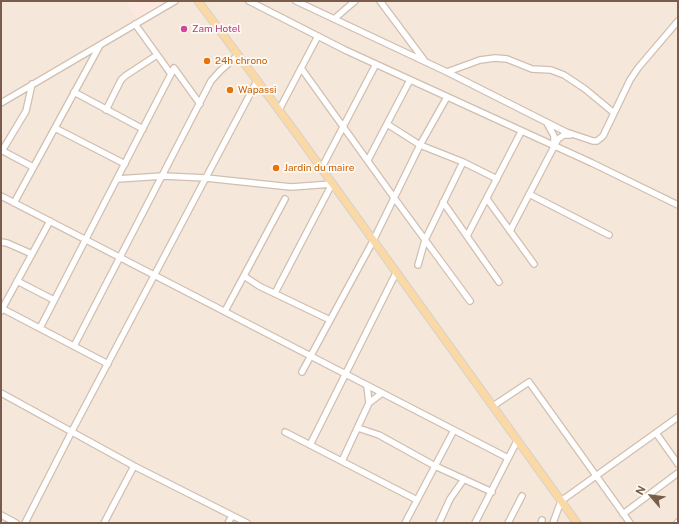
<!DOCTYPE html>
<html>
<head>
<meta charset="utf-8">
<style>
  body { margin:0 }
  #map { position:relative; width:679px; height:524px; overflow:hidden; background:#fdf6ec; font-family:"Public Sans",sans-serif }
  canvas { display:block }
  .frame { position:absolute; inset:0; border:2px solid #7a5c4d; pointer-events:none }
  .north { position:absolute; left:631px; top:476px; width:40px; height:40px; -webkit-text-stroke:3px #fffaf3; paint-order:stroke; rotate:298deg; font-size:11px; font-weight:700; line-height:16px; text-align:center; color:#7a5c4d }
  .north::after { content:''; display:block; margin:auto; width:14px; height:18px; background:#7a5c4d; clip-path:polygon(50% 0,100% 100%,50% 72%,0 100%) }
</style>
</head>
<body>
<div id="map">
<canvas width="679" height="524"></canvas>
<div class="frame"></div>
<div class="north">N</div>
</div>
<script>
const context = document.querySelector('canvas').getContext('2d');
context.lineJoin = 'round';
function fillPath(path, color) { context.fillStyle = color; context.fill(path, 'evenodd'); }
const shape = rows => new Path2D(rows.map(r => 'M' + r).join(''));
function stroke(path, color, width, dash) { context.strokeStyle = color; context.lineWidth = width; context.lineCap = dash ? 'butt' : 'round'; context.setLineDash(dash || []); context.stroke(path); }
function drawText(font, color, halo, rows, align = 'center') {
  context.font = font + ' "Public Sans",sans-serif'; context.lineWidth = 3.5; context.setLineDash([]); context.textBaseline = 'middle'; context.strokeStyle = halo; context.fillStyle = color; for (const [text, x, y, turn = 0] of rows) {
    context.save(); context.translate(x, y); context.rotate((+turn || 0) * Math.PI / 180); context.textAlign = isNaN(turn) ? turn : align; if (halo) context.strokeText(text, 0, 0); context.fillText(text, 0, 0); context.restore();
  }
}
fillPath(shape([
  [1,1,678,1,678,523,1,523]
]), '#f5e8da');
fillPath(shape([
  [125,1,168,1,138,19]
]), '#fde8e0');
const minor = shape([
  [249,1,345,50,592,163,678,205],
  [296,1,447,72,566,132,593,141,597,141,603,136,630,80,638,68,678,21],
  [380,1,424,60],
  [334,19,355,1],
  [135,24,171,74],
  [301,68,395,199,470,301],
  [447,72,480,60,495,58,507,59,532,69,551,70,564,75,585,89,614,113],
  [74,92,143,129],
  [1,103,175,1],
  [106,110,121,80,125,76,157,55],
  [279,110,318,36],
  [547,123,554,136,554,144],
  [387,124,420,145,463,162,497,179],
  [55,128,125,164],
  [1,150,33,167],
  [2,151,26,111,32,84],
  [368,160,410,80],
  [321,169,376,64],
  [117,179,163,176,206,178,291,187,332,184],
  [529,194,609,235],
  [1,196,508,458],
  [487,199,534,264],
  [443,202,499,282],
  [14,203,99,47],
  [510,231,558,139,564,135,570,135],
  [467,236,521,132],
  [1,242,7,243,32,254],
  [418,265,425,240,463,162],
  [244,276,259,286,330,320],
  [17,281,54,300],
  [275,293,332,184],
  [3,309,108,364],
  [1,311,50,221],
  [225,311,285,199],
  [40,328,174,68,200,104],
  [74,346,211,81,220,71,238,55],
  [302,372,373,241,420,145,447,97],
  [367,386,369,403],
  [1,393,134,466,247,523],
  [493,406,529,382,630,523],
  [358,428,379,435,435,466,492,492],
  [285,432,417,500],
  [656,433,678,464],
  [310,445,396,273],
  [342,461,369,403,382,393],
  [623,514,678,473],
  [1,515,16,523],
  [25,523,72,431,257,81],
  [104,523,134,466],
  [228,523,232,516],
  [405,523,454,430],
  [439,523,450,499,464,479],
  [475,523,517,441],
  [508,523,522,496],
  [541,523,542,520],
  [553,523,561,501,678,417],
  [677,523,678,522]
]);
const major = shape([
  [198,1,296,133,577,523]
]);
stroke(minor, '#d1beb0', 8);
stroke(major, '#dad1cd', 9);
stroke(minor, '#fff', 5.5);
stroke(major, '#fbd9a5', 7);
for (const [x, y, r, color] of [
  [184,29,4,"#d1479c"],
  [207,61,4,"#e8710a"],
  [230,90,4,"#e8710a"],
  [276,168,4,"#e8710a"]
]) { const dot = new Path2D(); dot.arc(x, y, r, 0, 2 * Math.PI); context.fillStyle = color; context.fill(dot); stroke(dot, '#fffaf3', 1.5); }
drawText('10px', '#b23c85', '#fffaf3', [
  ["Zam Hotel",192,29]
], 'left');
drawText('10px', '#c56008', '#fffaf3', [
  ["24h chrono",215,61],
  ["Wapassi",238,90],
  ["Jardin du maire",284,168]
], 'left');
</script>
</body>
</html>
